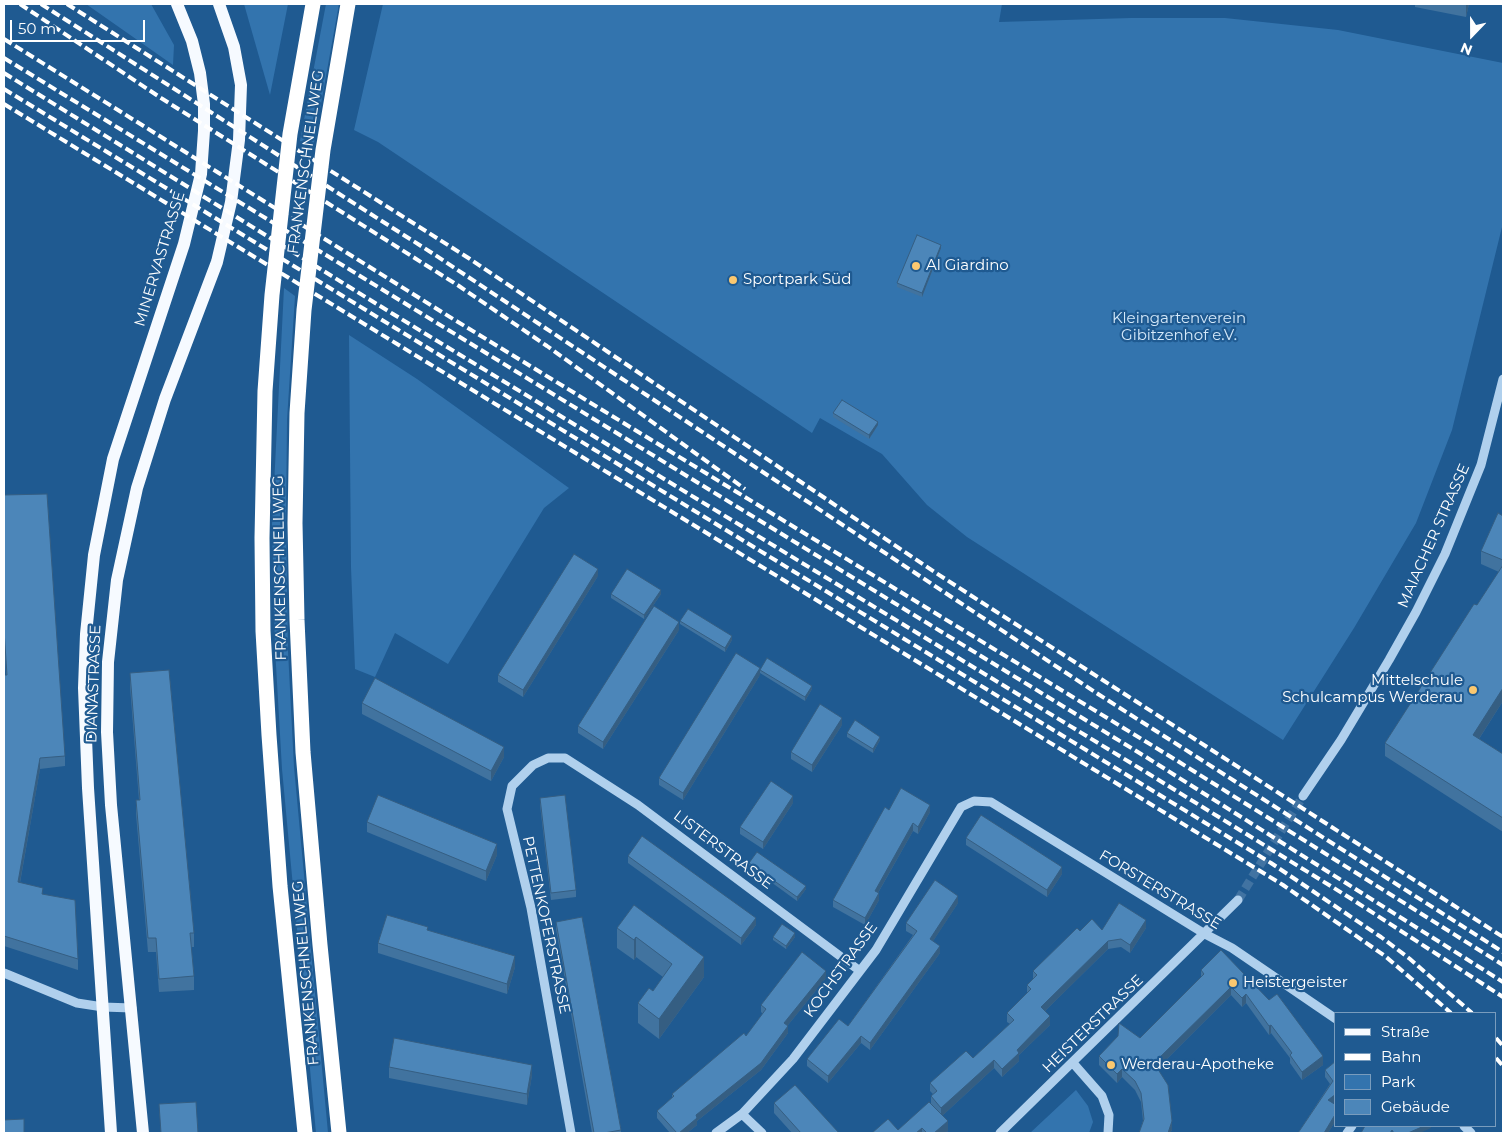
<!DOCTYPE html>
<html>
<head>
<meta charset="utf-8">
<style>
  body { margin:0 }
  #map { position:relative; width:1507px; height:1137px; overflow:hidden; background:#1f5a91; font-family:Montserrat,sans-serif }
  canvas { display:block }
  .frame { position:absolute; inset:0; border:5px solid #fff; pointer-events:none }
  .legend { position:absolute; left:1334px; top:1012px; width:162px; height:115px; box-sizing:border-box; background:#1f5a91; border:1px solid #799cbd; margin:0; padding:6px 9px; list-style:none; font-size:15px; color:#fff }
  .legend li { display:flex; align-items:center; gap:10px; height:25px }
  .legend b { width:25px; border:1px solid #799cbd }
  .north { position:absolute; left:1447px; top:10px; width:50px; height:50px; -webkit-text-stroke:4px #1f5a91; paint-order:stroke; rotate:202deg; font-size:14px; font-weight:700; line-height:20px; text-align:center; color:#fff }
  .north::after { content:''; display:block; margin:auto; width:18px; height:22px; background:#fff; clip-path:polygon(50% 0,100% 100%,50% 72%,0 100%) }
  .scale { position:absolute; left:10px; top:20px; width:135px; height:22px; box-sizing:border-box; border:2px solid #fff; border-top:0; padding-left:6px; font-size:15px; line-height:18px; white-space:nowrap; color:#fff; -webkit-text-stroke:4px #1f5a91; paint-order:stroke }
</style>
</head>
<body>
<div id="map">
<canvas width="1507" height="1137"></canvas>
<div class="frame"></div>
<ul class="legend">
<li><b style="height:6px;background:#f6faff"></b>Straße</li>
<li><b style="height:6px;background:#fff"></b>Bahn</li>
<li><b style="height:14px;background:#3374ae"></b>Park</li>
<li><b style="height:14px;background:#4c86b9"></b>Gebäude</li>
</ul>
<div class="north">N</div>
<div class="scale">50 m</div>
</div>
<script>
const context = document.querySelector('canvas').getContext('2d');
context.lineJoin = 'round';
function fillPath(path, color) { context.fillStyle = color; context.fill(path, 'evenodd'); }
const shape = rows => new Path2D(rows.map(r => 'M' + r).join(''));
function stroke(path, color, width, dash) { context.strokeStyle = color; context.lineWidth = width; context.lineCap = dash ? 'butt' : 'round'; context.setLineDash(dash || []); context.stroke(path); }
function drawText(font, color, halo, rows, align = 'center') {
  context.font = font + ' Montserrat,sans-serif'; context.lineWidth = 4.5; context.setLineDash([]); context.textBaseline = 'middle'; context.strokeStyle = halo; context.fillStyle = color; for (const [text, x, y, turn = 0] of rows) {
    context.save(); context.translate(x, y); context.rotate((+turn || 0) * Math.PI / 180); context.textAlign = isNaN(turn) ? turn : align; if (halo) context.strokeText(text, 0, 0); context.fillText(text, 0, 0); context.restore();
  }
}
fillPath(shape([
  [86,4,151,4,174,45,173,65],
  [244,4,288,4,270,95],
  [326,4,339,4,313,148,300,141],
  [383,4,1002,4,999,22,1131,18,1225,18,1338,30,1503,63,1503,223,1452,430,1416,523,1354,628,1283,740,967,537,927,505,882,454,820,418,812,433,378,142,354,130],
  [284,288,295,296,287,420,286,522,288,651,294,767,328,1133,316,1133,282,769,275,648,272,525],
  [349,335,417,379,569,488,544,508,448,664,395,633,375,677,355,669,351,567],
  [1076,1090,1088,1106,1093,1122,1089,1133,1030,1133]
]), '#3374ae');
stroke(shape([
  [1238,900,1303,796]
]), '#4173a2', 9, [9, 4.5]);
stroke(shape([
  [1303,796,1341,740,1389,660,1416,612,1445,554,1481,465,1503,379],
  [4,973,77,1003,103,1007,132,1008],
  [1073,1063,1102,1096,1109,1115,1108,1133],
  [742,1114,762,1133],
  [1464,1126,1471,1133],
  [571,1133,531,908,507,809,512,786,533,765,548,758,565,758,638,805,860,971],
  [716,1133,742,1114,793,1059,876,950,961,807,974,801,991,802,1205,934,1232,948,1336,1019],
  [1000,1133,1238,900],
  [1347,1133,1352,1126]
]), '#b0d0ed', 9);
stroke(shape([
  [111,1133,88,788,84,688,86,634,94,555,113,459,184,244,201,174,204,131,204,104,200,73,192,41,177,4],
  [143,1133,111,805,107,732,108,662,117,580,137,488,165,399,217,262,231,202,239,140,241,85,234,47,219,4]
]), '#f6faff', 12);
stroke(shape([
  [305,1133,280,886,269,735,263,631,262,538,265,391,272,295,290,134,313,4],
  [339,1133,320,945,303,752,297,620,295,523,297,413,304,310,323,150,348,4]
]), '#fff', 15);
stroke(shape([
  [20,4,161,98,459,286,547,346,745,489],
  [41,4,432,253,1098,694,1503,952],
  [67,4,470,259,936,573,1503,937],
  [4,39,445,314,1176,760,1503,965],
  [4,58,1146,757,1503,982],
  [4,73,393,314,1149,774,1350,898,1503,997],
  [4,89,1271,863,1381,937,1410,959,1472,1013],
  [4,104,1283,885,1385,956,1451,1013],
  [1496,1038,1503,1046],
  [1496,1058,1503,1066]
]), '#fff', 4, [9, 4]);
fillPath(shape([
  [1415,4,1469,4,1466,17,1415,7],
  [941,248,922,297,897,287,897,283],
  [833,413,878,425,869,439,833,417],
  [4,495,65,756,65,766,40,769,20,883,43,894,78,959,78,970,4,946,4,675,6,675,4,641],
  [1503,516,1503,701,1479,739,1503,754,1503,832,1385,756,1385,743,1499,572,1481,564,1481,551],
  [598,576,523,697,498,682,498,675],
  [611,594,661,594,644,619,611,598],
  [680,621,732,640,725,652,680,624],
  [679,630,603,749,578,733,578,726],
  [760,670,812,689,805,701,760,673],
  [130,673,194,933,194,947,191,947,194,976,194,990,159,992,156,952,148,952,136,814,136,800,139,800,130,687],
  [760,675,683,800,659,785,659,778],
  [362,703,504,757,491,781,362,714],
  [842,725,812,772,791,759,791,752],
  [847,733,880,740,873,753,847,737],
  [540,798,576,890,576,897,551,900,540,805],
  [793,803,763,849,740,834,740,827],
  [889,810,930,812,918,834,913,831,878,893,879,900,865,925,833,907,833,900],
  [367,822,497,855,486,881,367,832],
  [966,838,1062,874,1047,897,966,845],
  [628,856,756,925,741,945,628,863],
  [749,863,806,889,797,901,749,866],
  [958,903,933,941,940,953,870,1050,861,1043,828,1083,807,1066,807,1059,848,1026,913,935,906,931,906,923],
  [634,905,704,977,659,1039,638,1023,638,1003,653,991,663,977,636,957,634,960,617,948,617,928],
  [556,922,621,1130,621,1133,592,1133,556,929],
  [1146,928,1130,953,1121,947,1108,949,1045,1011,1050,1025,1019,1055,1019,1061,1002,1077,994,1068,942,1116,948,1131,945,1133,872,1133,898,1130,931,1104,931,1096,933,1094,930,1091,930,1083,973,1058,1010,1024,1007,1022,1007,1013,1027,993,1027,985,1033,979,1033,971,1080,931],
  [428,930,515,967,507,994,378,953,378,943],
  [773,937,795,937,786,949,773,940],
  [1221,950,1323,1065,1302,1080,1290,1063,1290,1058,1271,1033,1269,1035,1246,1003,1242,1007,1231,995,1158,1068,1172,1130,1170,1133,1139,1133,1143,1121,1141,1102,1135,1090,1122,1077,1117,1083,1099,1065,1099,1056,1140,1038,1201,977,1201,970],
  [826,978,788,1025,788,1033,761,1070,697,1121,697,1125,687,1133,670,1133,657,1118,657,1111,672,1098,672,1094,746,1036,763,1014,761,1012,761,1005],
  [1336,1061,1333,1103,1336,1105,1336,1120,1328,1133,1298,1133,1330,1084,1325,1077,1325,1070],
  [389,1067,532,1075,527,1105,389,1078],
  [774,1103,839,1133,792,1133,774,1113]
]), '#41739f');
fillPath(shape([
  [1466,4,1469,4,1466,17],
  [941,245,941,248,922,297,922,293],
  [878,422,878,425,869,439,869,435],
  [598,569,598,576,523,697,523,690],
  [661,590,661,594,644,619,644,615],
  [679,622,679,630,603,749,603,742],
  [732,636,732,640,725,652,725,648],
  [760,668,760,675,683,800,683,793],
  [812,686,812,689,805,701,805,697],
  [1503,688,1503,701,1473,748,1473,735],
  [842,718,842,725,812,772,812,765],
  [880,737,880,740,873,753,873,749],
  [504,747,504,757,491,781,491,771],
  [40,758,40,769,18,893,18,882],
  [793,796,793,803,763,849,763,842],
  [930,805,930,812,918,834,918,827],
  [913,823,913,831,875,898,875,891],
  [497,844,497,855,486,881,486,871],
  [1062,867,1062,874,1047,897,1047,890],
  [806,886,806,889,797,901,797,897],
  [879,893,879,900,865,925,865,918],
  [958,896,958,903,930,946,930,939],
  [756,918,756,925,741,945,741,938],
  [1146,920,1146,928,1130,953,1130,945],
  [795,933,795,937,786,949,786,946],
  [636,937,636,957,634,960,634,940],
  [1108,941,1108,949,1041,1015,1041,1007],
  [940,946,940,953,870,1050,870,1043],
  [515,956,515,967,507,994,507,984],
  [704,957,704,977,659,1039,659,1019],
  [826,971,826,978,784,1030,784,1023],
  [1231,987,1231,995,1154,1072,1154,1063],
  [1246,994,1246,1003,1242,1007,1242,998],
  [1050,1016,1050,1025,1019,1055,1019,1061,1002,1077,1002,1069,1017,1050],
  [1271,1025,1271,1033,1269,1035,1269,1026],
  [788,1026,788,1033,761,1070,697,1121,697,1125,687,1133,679,1133,696,1115],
  [861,1036,861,1043,828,1083,828,1076],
  [1323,1056,1323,1065,1302,1080,1302,1072],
  [994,1060,994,1068,941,1117,941,1108],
  [532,1065,532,1075,527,1105,527,1094],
  [1122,1069,1122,1077,1117,1083,1117,1074],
  [1336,1094,1336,1101,1328,1106,1328,1100],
  [1336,1113,1336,1120,1328,1133,1324,1133],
  [948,1121,948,1131,945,1133,934,1133],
  [1172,1121,1172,1130,1170,1133,1168,1133],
  [1424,1126,1431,1126,1431,1128,1420,1133,1408,1133],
  [922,1128,922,1133,916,1133]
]), '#355e82');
const building = shape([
  [917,235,941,245,922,293,897,283,917,235],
  [842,400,878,422,869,435,833,413,842,400],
  [47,494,65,756,40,758,18,882,43,888,42,894,75,900,78,959,4,936,4,675,7,675,4,630,4,495,47,494],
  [1498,513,1503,516,1503,560,1481,551,1498,513],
  [574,554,598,569,523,690,498,675,574,554],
  [1503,565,1503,688,1473,735,1503,754,1503,818,1385,743,1474,604,1477,605,1503,565],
  [627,569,661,590,644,615,611,594,627,569],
  [654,606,679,622,603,742,578,726,654,606],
  [688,609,732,636,725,648,680,621,688,609],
  [736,653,760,668,683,793,659,778,736,653],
  [767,658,812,686,805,697,760,670,767,658],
  [169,670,194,933,190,933,194,976,159,979,156,938,148,938,136,800,140,800,130,673,169,670],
  [375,678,504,747,491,771,362,703,375,678],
  [820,704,842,718,812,765,791,752,820,704],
  [855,720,880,737,873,749,847,733,855,720],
  [771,781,793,796,763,842,740,827,771,781],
  [901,788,930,805,918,827,913,823,875,891,879,893,865,918,833,900,885,807,889,810,901,788],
  [378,795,497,844,486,871,367,822,378,795],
  [565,795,576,890,551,893,540,798,565,795],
  [981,815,1062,867,1047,890,966,838,981,815],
  [642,836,756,918,741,938,628,856,642,836],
  [757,852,806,886,797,897,749,863,757,852],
  [935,880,958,896,930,939,940,946,870,1043,861,1036,828,1076,807,1059,839,1019,848,1026,917,931,906,923,935,880],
  [1119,903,1146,920,1130,945,1121,939,1108,941,1041,1007,1050,1016,1017,1050,1019,1053,1002,1069,994,1060,941,1108,931,1096,937,1091,930,1083,966,1051,973,1058,1014,1020,1007,1013,1031,989,1027,985,1037,975,1033,971,1077,928,1080,931,1092,919,1102,930,1119,903],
  [634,905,704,957,659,1019,638,1003,649,988,653,991,672,964,636,937,634,940,617,928,634,905],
  [387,915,428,927,427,930,515,956,507,984,378,943,387,915],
  [582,917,621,1130,604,1133,594,1133,556,922,582,917],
  [782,924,795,933,786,946,773,937,782,924],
  [1221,950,1269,1000,1277,994,1323,1056,1302,1072,1290,1055,1292,1053,1271,1025,1269,1026,1246,994,1242,998,1231,987,1154,1063,1168,1085,1172,1121,1168,1133,1139,1133,1144,1119,1141,1093,1135,1081,1122,1069,1117,1074,1099,1056,1118,1036,1119,1023,1140,1038,1204,974,1201,970,1221,950],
  [802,952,826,971,784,1023,788,1026,761,1063,696,1115,697,1118,679,1133,677,1133,657,1111,674,1096,672,1094,744,1033,746,1036,766,1009,761,1005,802,952],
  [394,1038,532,1065,527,1094,389,1067,394,1038],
  [1336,1061,1336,1094,1328,1100,1336,1105,1336,1113,1324,1133,1298,1133,1333,1081,1325,1070,1336,1061],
  [795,1085,839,1133,801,1133,774,1103,795,1085],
  [196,1102,198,1133,161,1133,159,1104,196,1102],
  [929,1102,948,1121,934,1133,927,1133,922,1128,916,1133,872,1133,888,1119,898,1130,929,1102],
  [24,1119,24,1133,4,1133,4,1120,24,1119],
  [1365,1126,1424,1126,1408,1133,1394,1133,1392,1130,1390,1133,1361,1133,1365,1126]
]);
fillPath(building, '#4c86b9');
stroke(building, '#355e82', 1);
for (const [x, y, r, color] of [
  [916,266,5,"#fbc870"],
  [733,280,5,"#fbc870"],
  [1473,690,5,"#fbc870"],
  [1233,983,5,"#fbc870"],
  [1111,1065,5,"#fbc870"]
]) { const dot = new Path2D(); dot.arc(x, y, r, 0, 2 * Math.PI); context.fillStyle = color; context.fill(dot); stroke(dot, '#1f5a91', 2); }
drawText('15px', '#fff', '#1f5a91', [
  ["FRANKENSCHNELLWEG",306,162,-82],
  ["MINERVASTRASSE",160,259,-73],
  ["MAIACHER STRASSE",1434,536,-66],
  ["FRANKENSCHNELLWEG",280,568,-91],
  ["DIANASTRASSE",94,684,-88],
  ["LISTERSTRASSE",723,850,37],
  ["FORSTERSTRASSE",1160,890,31],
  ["PETTENKOFERSTRASSE",546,925,78],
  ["KOCHSTRASSE",841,970,-54],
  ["FRANKENSCHNELLWEG",306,973,-95],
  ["HEISTERSTRASSE",1093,1024,-44]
]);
drawText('15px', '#fff', '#1f5a91', [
  ["Al Giardino",926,266],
  ["Sportpark Süd",743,280],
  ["Mittelschule",1463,681,"right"],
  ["Schulcampus Werderau",1463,698,"right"],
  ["Heistergeister",1243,983],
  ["Werderau-Apotheke",1121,1065]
], 'left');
drawText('15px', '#d5e9fa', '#1f5a91', [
  ["Kleingartenverein",1179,319],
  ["Gibitzenhof e.V.",1179,336]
]);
</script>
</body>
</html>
